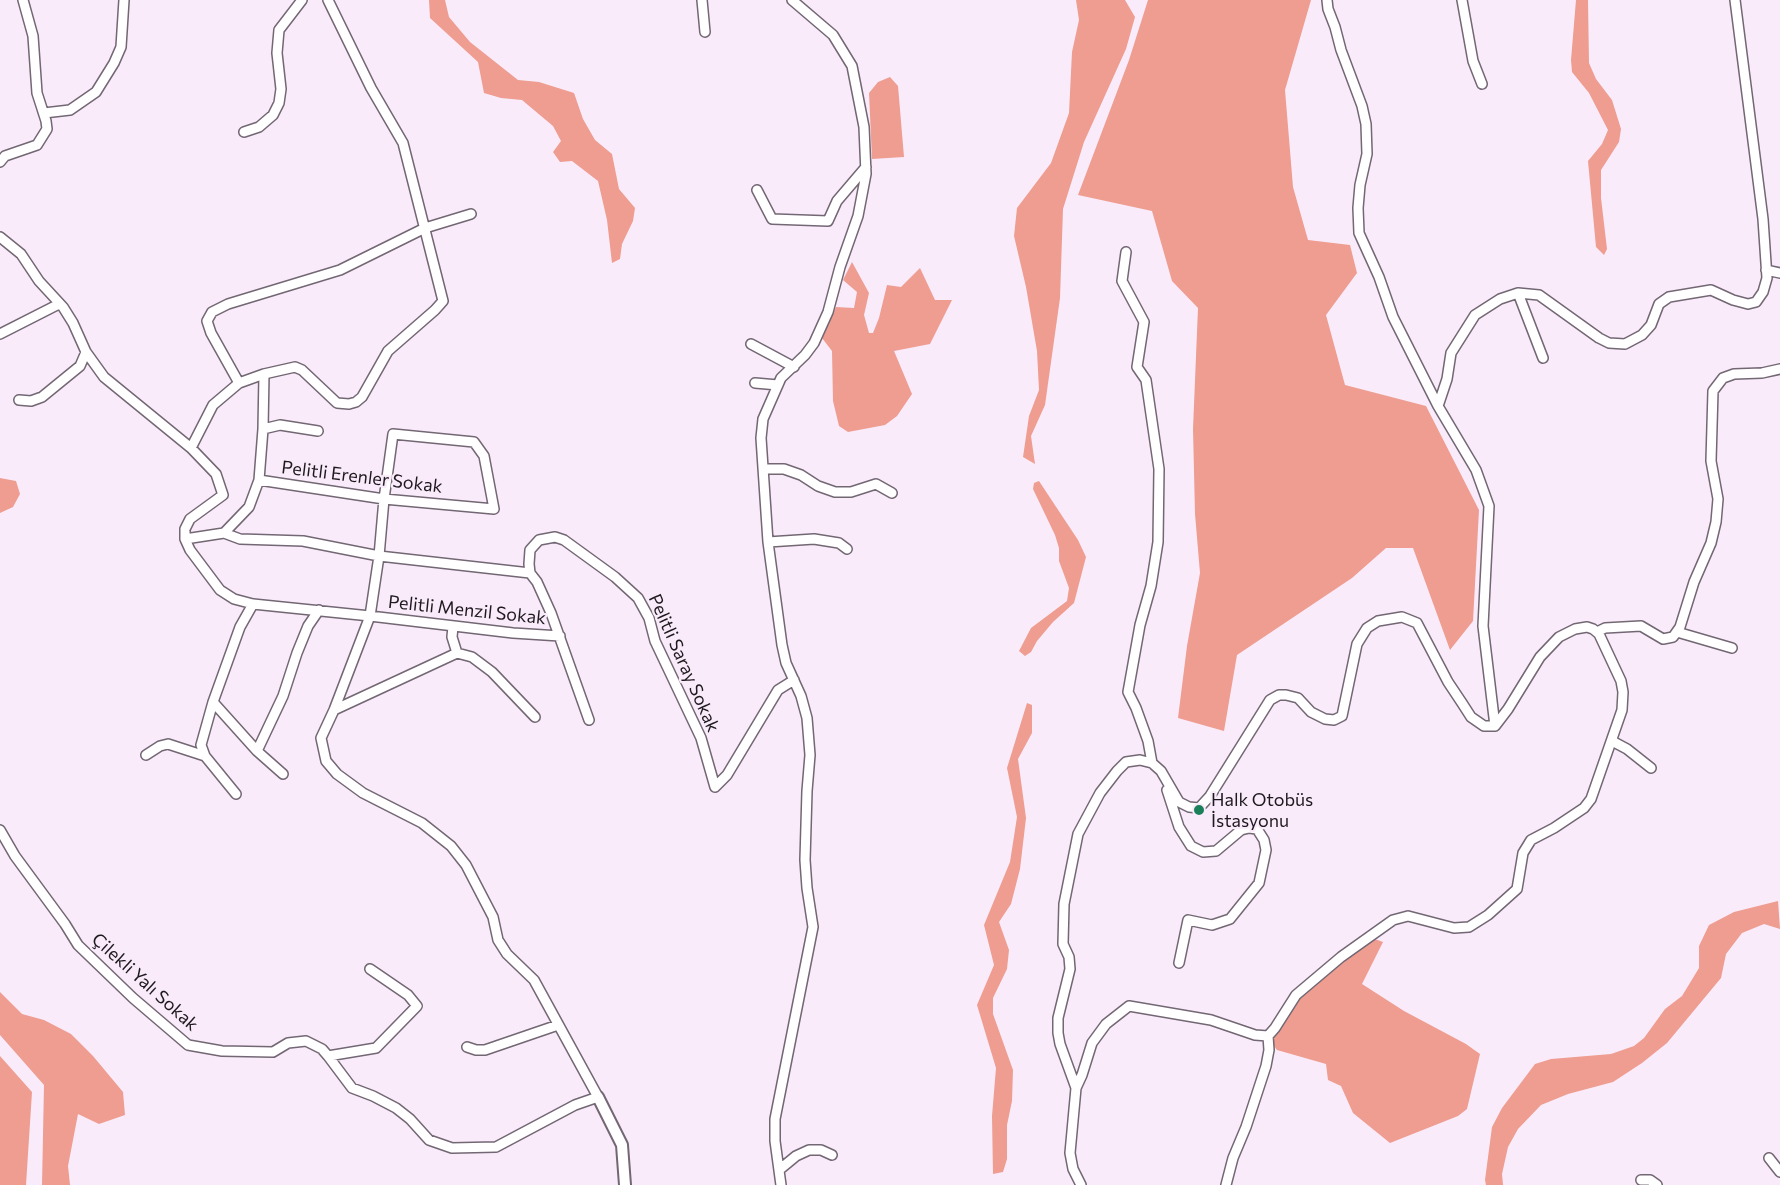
<!DOCTYPE html>
<html>
<head>
<meta charset="utf-8">
<style>
  body { margin:0 }
  canvas { display:block; background:#f9ebfa }
</style>
</head>
<body>
<canvas width="1780" height="1185"></canvas>
<script>
const context = document.querySelector('canvas').getContext('2d');
context.lineJoin = 'round';
function fillPath(path, color) { context.fillStyle = color; context.fill(path, 'evenodd'); }
const shape = rows => new Path2D(rows.map(r => 'M' + r).join(''));
function stroke(path, color, width, dash) { context.strokeStyle = color; context.lineWidth = width; context.lineCap = dash ? 'butt' : 'round'; context.setLineDash(dash || []); context.stroke(path); }
function drawText(font, color, halo, rows, align = 'center') {
  context.font = font + ' Commissioner,sans-serif'; context.lineWidth = 4.5; context.setLineDash([]); context.textBaseline = 'middle'; context.strokeStyle = halo; context.fillStyle = color; for (const [text, x, y, turn = 0] of rows) {
    context.save(); context.translate(x, y); context.rotate((+turn || 0) * Math.PI / 180); context.textAlign = isNaN(turn) ? turn : align; if (halo) context.strokeText(text, 0, 0); context.fillText(text, 0, 0); context.restore();
  }
}
fillPath(shape([
  [429,0,445,0,449,17,470,42,518,80,539,82,574,93,583,119,595,140,612,154,619,189,635,208,633,221,622,244,620,259,612,263,607,220,598,181,572,161,560,162,553,152,561,141,553,126,522,100,501,98,484,93,478,62,430,18],
  [1076,0,1125,0,1135,17,1126,49,1084,142,1063,209,1060,298,1045,405,1031,436,1035,464,1023,457,1029,416,1039,390,1037,351,1026,287,1014,236,1017,208,1051,163,1069,113,1072,52,1079,20],
  [1148,0,1311,0,1285,90,1293,187,1308,240,1350,245,1357,273,1326,315,1345,385,1426,406,1479,510,1473,621,1450,650,1413,548,1386,548,1352,578,1237,655,1224,731,1178,718,1187,646,1200,573,1195,514,1193,429,1198,308,1172,281,1152,211,1078,195,1129,60],
  [1576,0,1588,0,1589,63,1596,79,1612,100,1621,129,1619,142,1601,170,1601,198,1607,249,1604,255,1596,247,1588,161,1602,144,1608,130,1589,93,1572,72,1571,60],
  [890,77,898,86,904,157,872,159,869,93,878,82],
  [852,262,869,293,864,315,869,333,873,333,879,318,887,285,901,287,920,268,935,300,952,300,930,344,894,351,912,394,897,416,885,425,848,432,839,426,833,401,832,351,822,338,836,307,854,308,857,292,843,280],
  [0,478,16,481,20,494,13,507,0,513],
  [1039,481,1078,540,1086,557,1074,603,1053,622,1037,641,1031,652,1025,656,1019,651,1031,628,1067,601,1069,588,1059,561,1059,548,1055,535,1033,489,1034,483],
  [1027,703,1032,705,1032,733,1018,759,1026,818,1020,869,1011,904,999,922,1009,950,1007,969,993,998,993,1014,1013,1070,1012,1101,1007,1125,1007,1159,1003,1172,993,1174,992,1116,996,1068,977,1005,994,965,984,925,1010,862,1017,817,1007,768],
  [1778,901,1780,929,1764,924,1742,933,1726,954,1721,978,1667,1043,1642,1063,1613,1082,1568,1094,1541,1105,1518,1129,1508,1147,1502,1174,1503,1185,1486,1185,1485,1180,1492,1127,1502,1108,1535,1064,1551,1059,1611,1054,1634,1046,1644,1038,1665,1009,1682,996,1699,968,1699,946,1709,925,1734,912],
  [1372,938,1383,942,1362,984,1404,1011,1466,1044,1480,1054,1467,1109,1458,1116,1390,1143,1353,1113,1341,1086,1328,1080,1326,1064,1277,1050,1271,1042,1298,998,1316,982],
  [0,992,22,1014,44,1020,71,1034,93,1056,123,1092,125,1115,99,1124,78,1114,68,1166,70,1185,42,1185,44,1085,0,1035],
  [0,1056,32,1092,26,1185,0,1185]
]), '#ee9d90');
const minor = shape([
  [702,0,705,32],
  [1327,0,1328,9,1335,27,1341,50,1362,106,1366,124,1367,154,1360,185,1358,208,1359,233,1379,277,1393,317,1438,406],
  [1462,0,1473,61,1482,84],
  [44,113,70,110,96,92,114,63,121,47,124,0],
  [244,132,259,127,273,115,279,103,281,89,277,53,279,30,302,0],
  [0,162,5,156,37,145,47,129,46,121,37,93,33,36,23,0],
  [757,190,772,219,828,221,837,201,866,167],
  [0,237,21,254,39,281,63,307,73,323,86,352,104,377,191,448,216,474,223,495,190,519,185,529,185,539,190,550,220,590,234,599,253,604,370,616,334,710,321,738,326,761,337,774,363,793,422,823,451,846,466,865,493,917,498,940,507,954,534,980,598,1097,575,1105,496,1147,452,1148,429,1140,410,1119,396,1108,373,1096,352,1088,328,1056,322,1049,306,1041,288,1043,273,1052,222,1051,188,1045,133,998,78,945,65,924,15,856,0,830],
  [1126,252,1122,281,1144,322,1137,367,1146,380,1159,469,1158,542,1151,586,1140,625,1128,692,1136,708,1148,741,1152,763],
  [1766,270,1780,273],
  [1518,293,1543,358],
  [0,334,59,304],
  [751,344,794,367],
  [264,374,263,429,259,480,384,499,494,509,484,456,474,442,393,434,384,499,379,556,370,616,513,633,560,636],
  [239,383,211,333,207,321,212,312,228,304,340,270,425,228,471,214],
  [755,383,778,385],
  [19,400,31,401,42,397,80,366,86,352],
  [263,429,280,425,318,431],
  [191,448,213,405,239,383,264,374,295,367,302,370,337,403,349,404,356,402,362,397,388,351,435,310,443,301,403,143,371,88,328,0],
  [763,469,784,469,801,475,818,486,835,492,851,492,876,484,892,493],
  [224,533,249,507,259,480],
  [185,539,224,533,240,539,303,541,379,556,530,573],
  [768,542,814,539,839,543,847,549],
  [530,573,529,564,530,550,539,540,555,537,564,540,615,577,638,598,649,618,655,641,701,738,715,787,727,775,778,690,794,680],
  [530,573,537,582,551,613,589,720],
  [253,604,240,627,213,702,257,751,283,774],
  [453,626,452,637,457,653,472,657,492,672,535,717],
  [1597,632,1605,628,1641,626,1663,639,1673,637,1680,627,1694,582,1711,543,1716,522,1718,499,1711,461,1713,391,1723,378,1734,374,1762,373,1780,369],
  [1677,632,1732,648],
  [213,702,201,745,205,756,236,794],
  [334,710,457,653],
  [1495,726,1483,626,1489,506,1476,470,1438,406,1447,379,1451,353,1475,315,1500,299,1518,293,1539,295,1599,338,1609,343,1625,344,1642,335,1651,325,1659,304,1669,297,1711,290,1733,300,1748,304,1756,302,1763,292,1767,278,1763,219,1735,0],
  [1612,741,1627,749,1651,768],
  [257,751,283,696,297,653,308,626,319,610],
  [146,755,160,746,168,744,205,756],
  [1167,790,1179,827,1191,846,1203,852,1216,851,1241,830,1249,828,1257,829,1264,840,1266,850,1259,883,1230,919,1212,925,1188,920,1179,963],
  [467,1047,476,1050,485,1050,558,1025],
  [328,1056,376,1048,417,1006,408,995,370,969],
  [1076,1088,1082,1075,1092,1043,1106,1024,1129,1006,1211,1020,1255,1035,1268,1036,1275,1028,1296,995,1341,957,1393,920,1408,916,1454,928,1469,927,1488,915,1517,889,1523,853,1531,840,1554,828,1584,808,1591,799,1622,710,1623,692,1621,681,1599,634,1593,629,1587,627,1575,629,1559,637,1540,657,1508,709,1495,726,1484,726,1471,717,1462,703,1448,682,1417,623,1402,617,1378,621,1367,628,1357,644,1342,716,1334,720,1325,719,1311,712,1298,698,1286,695,1279,695,1270,700,1210,796,1199,808,1189,807,1179,802,1161,771,1152,763,1140,760,1126,762,1117,771,1100,793,1078,834,1064,904,1063,944,1069,957,1070,969,1058,1018,1058,1033,1060,1044,1076,1088,1070,1153,1073,1169,1081,1185],
  [1769,1158,1780,1172],
  [779,1170,796,1156,809,1150,821,1150,832,1155],
  [1641,1180,1650,1180,1657,1185],
  [781,1185,775,1141,775,1119,813,927,807,888,805,860,807,791,810,755,807,718,801,696,786,663,782,645,768,542,761,438,763,419,781,378,805,355,814,343,828,312,840,267,858,216,866,174,864,127,852,66,833,35,792,0],
  [1226,1185,1233,1158,1246,1127,1266,1066,1269,1050,1268,1036]
]);
const tertiary = shape([
  [598,1097,622,1145,625,1185]
]);
stroke(minor, '#736774', 12);
stroke(tertiary, '#736774', 14);
stroke(minor, '#fff', 9);
stroke(tertiary, '#fff', 10);
for (const [x, y, r, color] of [
  [1199,810,6,"#19805a"]
]) { const dot = new Path2D(); dot.arc(x, y, r, 0, 2 * Math.PI); context.fillStyle = color; context.fill(dot); stroke(dot, '#f9ebfa', 2); }
drawText('18px', '#1e191f', '#f9ebfa', [
  ["Pelitli Erenler Sokak",362,477,7],
  ["Pelitli Menzil Sokak",467,610,6],
  ["Pelitli Saray Sokak",684,663,66],
  ["Çilekli Yalı Sokak",145,982,42]
]);
drawText('18px', '#1e191f', '#f9ebfa', [
  ["Halk Otobüs",1211,800],
  ["İstasyonu",1211,821]
], 'left');
</script>
</body>
</html>
